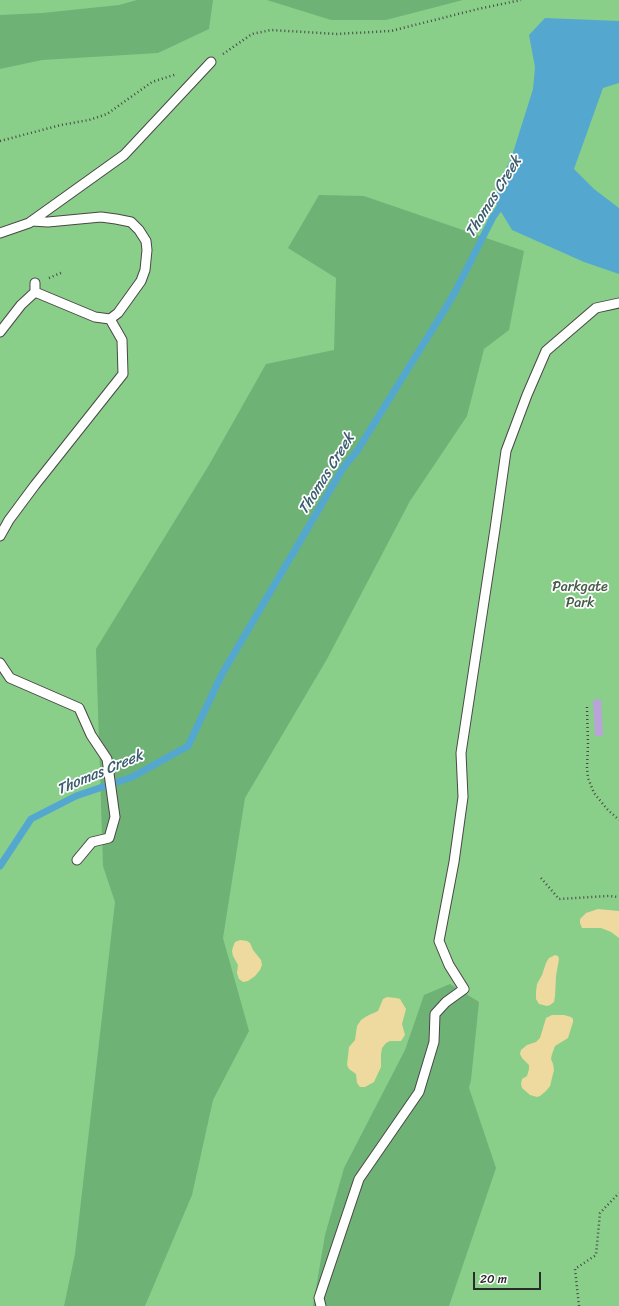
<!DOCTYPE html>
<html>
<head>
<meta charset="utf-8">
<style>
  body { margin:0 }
  #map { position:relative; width:619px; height:1306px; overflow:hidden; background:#f4eedc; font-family:Sriracha,sans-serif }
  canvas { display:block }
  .scale { position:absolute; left:473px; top:1272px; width:68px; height:18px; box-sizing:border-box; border:2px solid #2b2b2b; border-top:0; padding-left:5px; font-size:12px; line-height:14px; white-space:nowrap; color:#2b2b2b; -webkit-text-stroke:3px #fff; paint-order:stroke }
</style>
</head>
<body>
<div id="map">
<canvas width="619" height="1306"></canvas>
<div class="scale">20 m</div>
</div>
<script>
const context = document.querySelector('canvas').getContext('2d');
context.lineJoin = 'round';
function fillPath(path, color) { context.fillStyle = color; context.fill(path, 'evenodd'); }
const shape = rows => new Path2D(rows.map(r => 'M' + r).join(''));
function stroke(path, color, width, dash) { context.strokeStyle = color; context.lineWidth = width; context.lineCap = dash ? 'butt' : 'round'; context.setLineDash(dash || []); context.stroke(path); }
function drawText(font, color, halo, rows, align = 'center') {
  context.font = font + ' Sriracha,sans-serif'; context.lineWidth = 3.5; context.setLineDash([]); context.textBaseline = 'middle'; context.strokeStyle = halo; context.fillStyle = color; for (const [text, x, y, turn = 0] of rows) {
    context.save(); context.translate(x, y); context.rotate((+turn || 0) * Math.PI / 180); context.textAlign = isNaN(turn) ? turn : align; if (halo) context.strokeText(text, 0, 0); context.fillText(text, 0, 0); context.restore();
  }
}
fillPath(shape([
  [0,0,619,0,619,1306,0,1306]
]), '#89cf8a');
fillPath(shape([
  [137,0,213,0,209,29,158,53,42,60,0,69,0,15,42,13,119,5],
  [267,0,463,0,386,20,331,20],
  [319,195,364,196,524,251,509,330,484,349,467,416,410,501,327,659,245,798,223,938,249,1031,213,1100,192,1195,145,1306,64,1306,75,1254,115,902,103,866,96,649,209,465,266,364,334,350,336,278,288,248],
  [450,984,479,1002,471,1080,469,1088,496,1168,449,1306,313,1306,325,1235,344,1168,405,1050,424,995]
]), '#6eb276');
fillPath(shape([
  [598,909,619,911,619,938,611,932,601,928,582,928,580,923,580,919,586,913],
  [240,940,247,941,250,943,253,950,261,960,262,965,260,970,255,976,248,981,243,982,239,979,237,973,238,965,233,956,232,951,233,947,235,942],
  [555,955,558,956,559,959,556,976,555,996,554,1002,550,1005,547,1006,539,1004,536,999,536,992,537,984,542,975,546,963,549,958],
  [387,997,396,998,400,999,406,1009,402,1024,405,1035,401,1041,390,1041,386,1043,382,1048,381,1054,381,1067,374,1082,365,1087,360,1087,357,1083,356,1074,349,1069,347,1065,349,1047,355,1040,357,1026,361,1020,367,1016,378,1011,383,999],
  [552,1015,564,1015,571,1017,573,1019,573,1022,568,1038,555,1046,552,1054,551,1059,553,1064,554,1070,550,1086,546,1091,540,1096,537,1097,530,1095,522,1088,521,1084,522,1079,527,1076,529,1069,529,1065,522,1058,520,1054,521,1050,527,1045,536,1042,540,1038,546,1018]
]), '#eeda9e');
fillPath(shape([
  [545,18,619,21,619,83,603,88,574,169,594,189,619,208,619,274,584,262,512,230,495,202,499,181,511,159,533,89,535,67,529,35]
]), '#54a8d0');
stroke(shape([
  [0,866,31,819,76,796,132,777,188,746,222,674,343,468,357,451,445,309,455,292,493,217,504,201]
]), '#54a8d0', 7);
fillPath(shape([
  [601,699,603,736,595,736,593,700]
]), '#b9a4d9');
const service = shape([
  [32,221,48,222,101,217,116,219,131,222,139,230,146,241,147,250,145,270,141,281,118,313,110,319,95,317,35,292],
  [0,233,29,223,124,155,211,62],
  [0,332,21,305,35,292,35,283],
  [0,536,9,520,35,485,123,374,122,340,110,319],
  [0,663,10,678,79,708,91,735,107,759,115,817,109,838,92,842,77,860],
  [321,1306,319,1298,359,1179,419,1092,434,1042,435,1014,446,1002,464,989,449,965,439,941,454,862,463,797,461,753,495,529,506,451,527,395,546,351,596,308,619,303]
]);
stroke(service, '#494846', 11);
stroke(shape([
  [223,54,252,34,271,30,336,34,391,31,478,9,521,0],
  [0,141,61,125,89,120,107,114,152,82,177,74],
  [49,278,63,272],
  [587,707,588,745,587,768,588,778,594,793,607,809,619,820],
  [541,878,559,899,609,896,619,897],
  [579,1306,575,1269,596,1255,600,1213,619,1193]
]), '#494846', 2.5, [1, 3]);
stroke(service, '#fff', 9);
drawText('14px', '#475c48', '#fff', [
  ["Parkgate",580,587],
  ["Park",580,603]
]);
drawText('italic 15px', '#3b5d6d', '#fff', [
  ["Thomas Creek",494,197,-58],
  ["Thomas Creek",327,474,-58],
  ["Thomas Creek",100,773,-23]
]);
</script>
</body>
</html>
